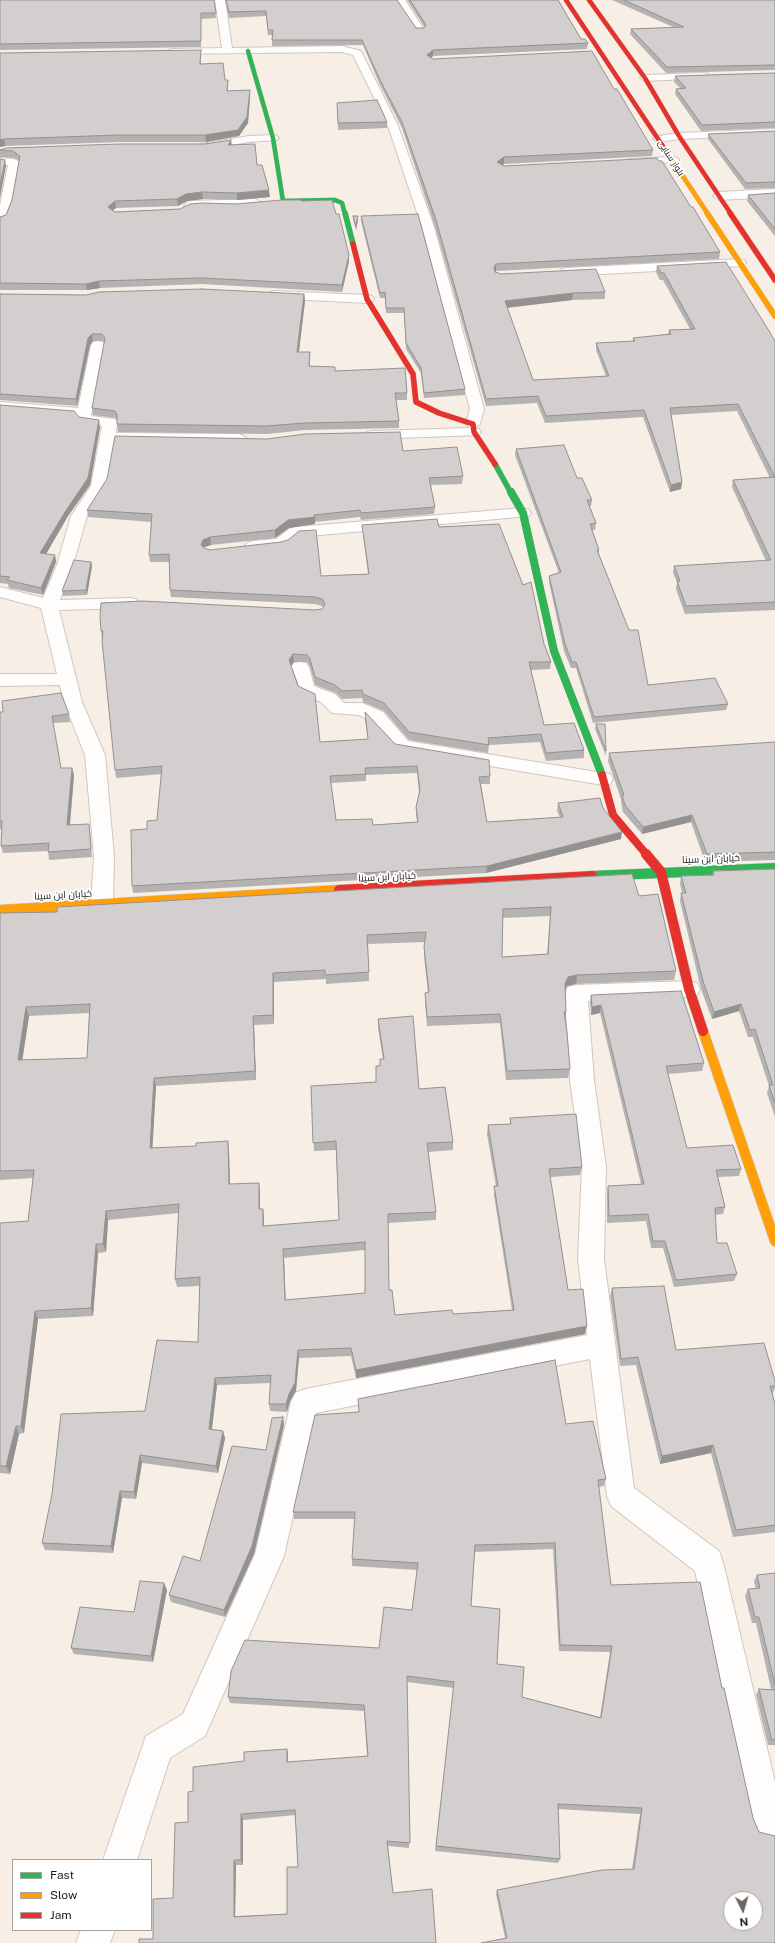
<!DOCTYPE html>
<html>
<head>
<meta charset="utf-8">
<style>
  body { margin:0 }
  #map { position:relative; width:775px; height:1943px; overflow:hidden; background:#f7efe6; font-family:"Public Sans",sans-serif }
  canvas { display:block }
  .legend { position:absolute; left:12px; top:1859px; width:140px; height:72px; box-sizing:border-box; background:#fff; border:1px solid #a6a4a1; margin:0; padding:5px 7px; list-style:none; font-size:12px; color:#201b15 }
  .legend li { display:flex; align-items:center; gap:8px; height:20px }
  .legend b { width:20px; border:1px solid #a6a4a1 }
  .north { position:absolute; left:723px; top:1891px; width:40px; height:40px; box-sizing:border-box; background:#fff; border:1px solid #a6a4a1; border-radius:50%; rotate:175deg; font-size:11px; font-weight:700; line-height:16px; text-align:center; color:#201b15 }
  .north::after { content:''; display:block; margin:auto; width:14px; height:18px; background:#6b655e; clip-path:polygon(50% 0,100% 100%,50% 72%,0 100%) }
</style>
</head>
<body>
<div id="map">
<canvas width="775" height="1943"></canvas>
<ul class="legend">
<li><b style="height:5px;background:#30b455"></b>Fast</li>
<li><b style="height:5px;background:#ff9f0a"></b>Slow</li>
<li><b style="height:5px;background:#e5322d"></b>Jam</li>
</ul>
<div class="north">N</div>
</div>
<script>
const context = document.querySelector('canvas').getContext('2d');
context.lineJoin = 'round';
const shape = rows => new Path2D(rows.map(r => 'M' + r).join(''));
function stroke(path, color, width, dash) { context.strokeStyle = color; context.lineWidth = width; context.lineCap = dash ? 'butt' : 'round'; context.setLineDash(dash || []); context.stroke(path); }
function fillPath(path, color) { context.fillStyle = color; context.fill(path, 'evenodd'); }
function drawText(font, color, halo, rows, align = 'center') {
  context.font = font + ' "Public Sans",Cairo,sans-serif'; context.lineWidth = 3.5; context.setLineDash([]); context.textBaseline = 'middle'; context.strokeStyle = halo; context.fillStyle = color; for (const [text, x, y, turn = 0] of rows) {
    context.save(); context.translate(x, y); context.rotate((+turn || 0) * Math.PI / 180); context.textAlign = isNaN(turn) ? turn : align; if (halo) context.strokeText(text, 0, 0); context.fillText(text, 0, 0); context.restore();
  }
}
const street = shape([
  [215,0,225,0,232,48,342,46,361,51,362,53,398,126,434,227,484,409,480,424,475,428,479,429,481,432,479,435,371,439,366,438,364,435,366,432,371,431,470,428,466,424,470,409,422,227,388,126,353,55,342,52,167,54,166,52,171,49,222,48,215,0],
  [395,0,405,0,425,31,423,33,417,33,395,0],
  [704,73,708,74,709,76,708,78,645,81,640,78,645,75,704,73],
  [775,129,775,135,679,139,659,142,653,139,659,136,679,133,775,129],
  [273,135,277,136,279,138,277,140,249,142,201,150,195,147,201,144,249,136,273,135],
  [673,157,677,158,679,160,677,162,630,165,624,162,630,159,673,157],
  [0,158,14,159,20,162,12,206,6,220,0,224,0,206,8,165,0,164,0,158],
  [775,189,775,197,719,200,713,196,719,192,775,189],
  [256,199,262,203,260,206,190,209,184,205,190,201,256,199],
  [740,259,744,260,746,263,744,266,567,276,562,275,561,272,562,269,567,268,740,259],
  [275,291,367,295,372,296,374,299,372,302,367,303,270,298,268,295,270,292,275,291],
  [98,341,103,342,105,345,91,416,115,419,117,422,116,433,239,434,244,436,247,439,244,442,239,444,115,442,107,486,87,516,73,565,60,600,130,598,136,599,139,603,136,607,130,608,59,610,82,702,105,755,114,856,113,904,109,909,102,912,95,909,91,904,94,856,85,755,64,702,60,685,0,686,0,674,57,674,41,608,0,597,0,587,43,598,57,565,71,516,91,486,102,426,80,423,76,417,0,410,0,402,78,408,91,345,93,342,98,341],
  [523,508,529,510,531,513,529,516,299,537,287,546,253,551,247,549,245,546,247,543,253,541,276,539,289,529,295,527,523,508],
  [300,662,306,663,309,667,314,686,335,694,344,703,362,703,383,712,408,741,603,773,610,774,613,779,610,784,603,785,395,750,369,720,359,715,332,713,321,702,300,693,291,667,294,663,300,662],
  [689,981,697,983,700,989,697,995,689,997,588,1001,594,1080,606,1167,604,1259,634,1488,719,1551,723,1562,775,1782,775,1841,756,1835,751,1823,695,1571,611,1506,607,1496,590,1359,316,1413,284,1556,205,1736,170,1758,137,1860,103,1860,146,1736,183,1714,255,1554,291,1402,295,1393,305,1389,587,1335,578,1259,582,1167,570,1080,565,993,568,987,576,985,689,981],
  [81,1930,115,1930,110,1943,76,1943,81,1930]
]);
const fastFar3 = shape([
  [248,51,273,138,283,201,335,200,342,203,345,214]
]);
const fastFar2 = shape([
  [345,213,353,244],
  [495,464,511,493]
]);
const fastFar1 = shape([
  [511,492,523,513,554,651,602,775]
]);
const fast = shape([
  [592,876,775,868]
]);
const slowFar2 = shape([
  [666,151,708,214]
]);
const slowFar1 = shape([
  [707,213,775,316]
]);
const slow = shape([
  [0,910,339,890],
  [703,1031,775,1241]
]);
const jamFar3 = shape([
  [566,0,666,151],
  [589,0,645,78,679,136,731,214]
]);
const jamFar2 = shape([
  [730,213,775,280],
  [353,244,367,299,413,374,416,402,439,413,473,424,474,432,495,464]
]);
const jamFar1 = shape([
  [602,775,613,815,647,855]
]);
const jam = shape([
  [646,854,661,872,689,989,703,1031],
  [339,890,592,876]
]);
stroke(street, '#cec7c1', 2);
stroke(fastFar3, '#cec7c1', 5);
stroke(fastFar2, '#cec7c1', 6);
stroke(fastFar1, '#cec7c1', 8);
stroke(fast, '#cec7c1', 11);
stroke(slowFar2, '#cec7c1', 5);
stroke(slowFar1, '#cec7c1', 6);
stroke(slow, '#cec7c1', 11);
stroke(jamFar3, '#cec7c1', 5);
stroke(jamFar2, '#cec7c1', 6);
stroke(jamFar1, '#cec7c1', 8);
stroke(jam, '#cec7c1', 11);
fillPath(street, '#fefdfb');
stroke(fastFar3, '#30b455', 4.5);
stroke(fastFar2, '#30b455', 5.5);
stroke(fastFar1, '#30b455', 8);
stroke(fast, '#30b455', 10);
stroke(slowFar2, '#ff9f0a', 4.5);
stroke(slowFar1, '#ff9f0a', 5.5);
stroke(slow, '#ff9f0a', 10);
stroke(jamFar3, '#e5322d', 4.5);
stroke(jamFar2, '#e5322d', 5.5);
stroke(jamFar1, '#e5322d', 8);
stroke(jam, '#e5322d', 10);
fillPath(shape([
  [0,0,214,0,216,18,201,19,201,47,0,50],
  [225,0,397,0,416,28,425,28,407,0,558,0,581,39,588,43,587,49,433,56,431,57,433,59,614,89,653,150,652,156,504,164,502,165,720,252,719,259,496,271,495,272,501,274,605,292,605,299,572,300,507,308,533,380,606,376,596,350,596,343,633,341,633,338,668,334,669,330,690,329,663,280,660,280,656,272,657,266,775,341,775,610,685,614,676,589,677,582,673,573,674,566,766,561,732,487,733,480,770,478,737,411,671,415,682,482,681,489,670,492,643,417,545,423,537,403,486,406,435,227,402,128,380,85,363,45,272,46,272,35,268,35,266,16,229,18],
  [612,0,775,0,775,70,666,73,630,34,631,29,673,27],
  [0,53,201,56,201,64,225,80,228,80,228,91,250,90,250,96,248,123,239,136,206,142,120,142,5,146,0,147],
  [775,73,775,128,701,131,675,94,676,89,680,88,674,82,675,76],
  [337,103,387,122,387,128,338,130],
  [775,131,775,188,745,189,708,139,708,134],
  [232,145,257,165,270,197,237,200,203,199,187,201,178,206,116,208,113,210,115,212,180,209,236,204,301,201,336,214,349,261,342,292,202,284,100,288,87,290,0,290,0,217,6,215,12,200,20,161,14,158,0,157,0,150],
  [775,193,775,236,747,201,748,195],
  [353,216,358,216,358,220,356,230,353,220],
  [361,216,465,389,465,395,424,398,421,373,406,349,404,313,386,313,385,298,380,298,361,221],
  [0,294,86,295,304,294,305,301,299,352,310,352,310,366,335,371,407,393,407,400,396,400,399,421,399,428,305,430,267,434,118,432,117,424,117,420,116,418,93,415,92,408,105,343,103,341,93,341,90,345,77,406,0,400],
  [0,405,79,417,100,427,90,485,68,516,46,554,55,555,56,562,43,595,9,588,8,584,0,583],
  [516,449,577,478,592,500,591,506,589,506,596,523,595,530,592,530,599,550,599,554,648,685,728,704,726,710,593,723,576,668,571,668,564,651,549,582,549,576,559,573,515,455],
  [403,451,463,476,462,484,430,485,435,507,434,514,361,520,360,517,315,522,315,524,289,528,275,538,211,545,203,548,210,550,321,576,368,574,363,533,362,525,439,527,544,644,551,662,550,669,531,670,544,725,584,750,584,758,546,761,540,742,489,745,488,753,409,740,384,711,363,702,362,698,342,699,336,693,315,685,310,667,307,662,294,662,291,665,320,742,368,739,365,720,365,712,395,744,490,776,490,784,481,784,487,822,560,817,557,811,558,803,603,808,621,839,486,873,133,893,132,886,147,829,157,820,162,774,116,778,115,770,102,639,101,631,315,610,322,609,323,607,322,606,315,604,171,597,170,590,169,562,150,562,149,555,151,522,88,517,87,510],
  [417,773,419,793,416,807,416,814,417,822,373,825,336,820,331,783,366,781,366,775],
  [91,562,92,566,87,595,63,596,62,591],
  [0,712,69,714,70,722,53,723,61,768,74,775,70,825,90,832,92,857,49,860,48,851,3,853,1,846,2,829,0,829],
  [596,724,606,751,606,756,595,729],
  [775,742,775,860,705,862,691,822,642,834,623,812,621,802,621,799,608,761,609,753],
  [775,869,775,1117,767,1093,769,1086,753,1037,748,1037,739,1011,712,1019,701,989,680,901,681,893,682,893,680,884,681,876,712,875,713,871],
  [639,896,676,971,674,980,576,984,567,986,565,990,565,1020,570,1069,568,1078,506,1080,500,1023,427,1026,425,1002,425,993,428,993,424,956,424,947,425,942,368,944,369,981,326,984,326,979,274,982,274,1024,254,1025,256,1080,156,1086,152,1148,229,1149,230,1184,260,1192,260,1209,263,1209,264,1226,339,1220,336,1150,314,1151,311,1086,376,1082,380,1066,383,1059,378,1028,378,1019,419,1089,453,1142,453,1150,428,1152,436,1212,436,1220,388,1223,389,1290,395,1315,453,1314,512,1310,494,1195,494,1186,496,1186,487,1134,488,1125,510,1124,510,1118,582,1167,580,1175,550,1177,568,1290,585,1334,356,1378,351,1356,299,1358,296,1391,290,1401,287,1412,270,1411,269,1404,271,1383,217,1385,212,1429,223,1431,225,1438,218,1473,142,1463,136,1499,122,1498,113,1553,45,1550,42,1543,145,1411,198,1342,200,1286,177,1287,175,1279,179,1213,108,1220,106,1252,98,1253,93,1316,38,1319,24,1433,19,1434,10,1474,0,1473,0,1223,28,1221,33,1178,0,1180,0,913,57,912],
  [550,916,547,954,502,957,503,918],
  [89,1013,87,1058,22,1060,29,1016],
  [365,1250,365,1293,285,1300,284,1258],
  [591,995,704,1063,702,1071,668,1074,687,1148,741,1169,739,1176,718,1177,725,1207,723,1214,715,1215,717,1243,737,1274,734,1281,674,1287,663,1248,651,1248,646,1221,607,1223,607,1193,608,1186,641,1184,600,1013,591,1015,590,1002],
  [612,1288,676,1350,775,1381,775,1388,773,1393,772,1393,775,1404,775,1532,733,1537,711,1453,660,1464,636,1365,620,1366,610,1296],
  [283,1417,284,1425,254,1554,225,1617,171,1602,169,1595,200,1561,266,1450],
  [566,1424,606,1479,604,1486,598,1487,611,1585,722,1688,753,1818,759,1832,775,1836,505,1938,496,1894,497,1890,632,1869,640,1814,558,1809,560,1859,558,1863,435,1851,454,1688,407,1682,409,1848,388,1846,393,1893,436,1943,153,1939,173,1898,188,1822,193,1791,244,1761,287,1749,288,1762,367,1756,364,1711,230,1703,228,1697,379,1648,412,1610,417,1570,352,1566,352,1559,355,1519,294,1519,293,1512],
  [553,1549,559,1651,610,1652,600,1717,522,1697,497,1664,471,1606,475,1552],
  [295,1815,298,1867,287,1914,235,1916,236,1865,243,1865,243,1820],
  [775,1573,775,1745,768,1745,756,1695,759,1689,771,1689,756,1623,752,1623,745,1596,748,1589,756,1589,754,1581,757,1575],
  [167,1590,153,1662,74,1654,71,1648,134,1612]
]), '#b5b2b2');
fillPath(shape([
  [433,50,433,56,427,61,427,55],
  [250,90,250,96,248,123,239,136,206,142,205,135],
  [4,139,5,146,0,147,0,140],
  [231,140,232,146,228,145],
  [504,157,504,164,497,169,497,162],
  [5,160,6,166,0,198,0,186],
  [269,190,270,197,237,200,237,193],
  [202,192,203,199,187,201,178,206,177,199,186,194],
  [115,201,116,208,109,213,108,207],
  [358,216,358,220,356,230,356,226],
  [349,255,349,261,342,292,342,285],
  [496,264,496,271,494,275,494,268],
  [99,281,100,288,87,290,86,284],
  [573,293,572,300,504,308,505,301],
  [304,294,305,301,298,359,297,352],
  [92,334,93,341,90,345,77,406,76,399,88,338],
  [99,420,100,427,90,485,68,516,42,561,40,553],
  [682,482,681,489,670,492,671,485],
  [315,517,315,524,289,528,275,538,275,530,288,520],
  [210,537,211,545,204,547,202,552,201,545,203,540],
  [55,555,56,562,43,595,41,588],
  [91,562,92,566,87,595,86,590],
  [293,654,294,662,290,667,289,660],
  [72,768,74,775,69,833,67,825],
  [692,815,691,822,642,834,643,827],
  [622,832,621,839,486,873,487,866],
  [273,973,274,982,274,1024,273,1015],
  [577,975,576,984,567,986,564,993,565,984,568,977],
  [741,1004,739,1011,712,1019,714,1012],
  [601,1005,600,1013,591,1015,592,1007],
  [26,1007,29,1016,21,1069,18,1060],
  [564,1012,566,1012,565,1021],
  [253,1016,254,1025,256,1080,255,1071],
  [154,1078,156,1086,152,1156,150,1148],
  [228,1141,229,1149,230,1193,229,1184],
  [259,1183,260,1192,260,1217,259,1209],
  [263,1209,264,1217,264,1234,263,1226],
  [106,1211,108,1220,106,1252,103,1244],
  [96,1244,98,1253,93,1316,91,1308],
  [283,1249,284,1258,286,1308,285,1300],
  [35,1311,38,1319,24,1433,21,1426],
  [587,1326,585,1334,356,1378,356,1370],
  [298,1350,299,1358,296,1391,290,1401,287,1412,286,1404],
  [215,1378,217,1385,211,1437,209,1429],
  [283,1417,284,1425,254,1554,225,1617,224,1610],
  [16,1426,19,1434,10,1474,6,1466],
  [223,1431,225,1438,218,1473,216,1466],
  [713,1445,711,1453,660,1464,662,1456],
  [140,1455,142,1463,136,1499,134,1492],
  [120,1491,122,1498,113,1553,111,1546],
  [164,1583,167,1590,153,1662,151,1656],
  [287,1749,288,1754,288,1768,287,1762],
  [241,1814,243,1820,243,1865,241,1860],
  [234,1860,236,1865,235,1921,234,1917]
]), '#949191');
const building = shape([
  [0,0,214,0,216,13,201,13,201,41,0,44,0,0],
  [226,0,397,0,416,28,424,28,426,25,410,0,558,0,581,39,585,39,588,43,433,50,427,55,433,59,592,51,614,89,617,89,653,150,504,157,497,162,504,166,657,158,659,161,662,161,691,207,693,207,720,252,496,264,494,268,495,272,501,274,596,269,605,292,573,293,505,301,533,380,609,376,596,343,635,341,633,338,671,334,669,330,695,329,664,273,661,273,657,266,726,262,766,326,775,341,775,602,686,606,677,581,680,581,674,566,771,560,733,480,775,477,738,404,670,408,682,482,671,485,644,410,546,416,538,396,486,399,436,220,402,122,380,80,362,40,272,40,273,30,268,30,266,11,229,12,226,0],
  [624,0,775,0,775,65,667,67,631,29,684,27,624,0],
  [201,50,200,64,223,63,225,80,228,80,227,91,250,90,247,117,238,130,205,135,119,135,4,139,0,140,0,53,201,50],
  [775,73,775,122,702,125,676,89,686,88,675,76,775,73],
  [377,100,387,122,338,123,337,103,377,100],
  [775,131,775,182,746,183,708,134,775,131],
  [231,140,228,145,255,144,257,165,262,165,269,190,237,193,202,192,186,194,177,199,115,201,108,207,115,212,180,209,190,204,202,203,236,204,282,200,301,200,301,201,332,200,336,214,339,214,349,255,342,285,201,278,99,281,86,284,0,283,0,217,6,215,12,200,20,156,13,151,0,150,6,148,119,144,205,144,231,140],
  [0,159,5,160,0,186,0,159],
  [775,193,775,229,748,195,775,193],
  [418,214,465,389,424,393,421,368,406,343,404,308,386,308,385,292,380,293,361,216,418,214],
  [353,216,358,216,356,226,353,216],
  [201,289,304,294,297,352,310,352,309,366,335,367,335,371,405,368,407,393,395,393,399,421,305,423,266,426,117,424,117,415,115,411,92,408,105,338,102,334,92,334,88,338,76,399,0,394,0,294,86,295,99,292,201,289],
  [0,405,74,411,79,417,99,420,88,478,67,509,40,553,55,555,41,588,7,580,10,577,0,576,0,405],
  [400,432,403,451,457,447,463,476,429,478,435,507,361,513,360,510,314,515,315,517,288,520,275,530,210,537,203,540,201,545,204,548,210,550,281,542,288,540,299,531,316,530,321,576,369,574,362,525,437,519,439,527,499,524,523,585,531,582,544,644,551,662,529,662,544,725,574,723,584,750,546,753,541,734,488,738,489,745,409,732,384,703,363,694,362,690,342,691,335,685,315,677,310,659,307,655,293,654,289,660,298,686,315,694,320,742,368,739,365,712,395,744,489,760,490,776,479,777,487,822,563,817,558,803,600,798,603,808,622,832,487,866,132,886,131,830,147,829,147,821,157,820,162,766,115,770,102,641,103,631,101,631,100,617,101,603,143,601,315,610,322,609,325,604,322,599,315,597,170,590,169,554,149,555,152,514,87,510,107,479,115,436,267,439,305,434,400,432],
  [417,766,420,790,416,807,418,822,373,825,372,819,336,820,330,776,366,774,365,768,417,766],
  [564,445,577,478,582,478,592,500,587,500,596,523,590,524,599,550,597,550,629,630,638,630,648,685,715,678,728,704,594,717,576,662,572,662,565,644,549,576,561,572,516,449,564,445],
  [74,560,91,562,86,590,62,591,74,560],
  [61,693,69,714,52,716,61,768,72,768,67,825,89,824,91,849,48,852,49,843,1,846,2,821,0,821,0,712,3,712,2,701,61,693],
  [596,724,605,724,606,751,596,724],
  [775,742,775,852,707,854,692,815,643,827,625,805,622,795,624,795,609,753,775,742],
  [775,869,775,1103,769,1085,773,1085,755,1029,750,1030,741,1004,714,1012,703,981,681,893,686,893,681,876,714,875,713,871,775,869],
  [632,874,639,896,658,894,676,971,577,975,568,977,565,984,566,1012,564,1012,567,1032,570,1069,507,1071,500,1014,427,1017,425,993,429,992,424,947,426,932,367,935,369,972,325,975,325,970,273,973,273,1015,253,1016,255,1071,154,1078,150,1148,196,1146,196,1143,228,1141,229,1184,259,1183,259,1209,263,1209,263,1226,339,1220,336,1141,313,1143,311,1086,376,1082,376,1066,380,1066,380,1059,384,1059,378,1019,413,1016,419,1089,445,1087,453,1142,427,1143,436,1212,388,1214,389,1290,392,1290,395,1315,452,1310,453,1314,514,1310,494,1186,498,1186,488,1125,511,1124,510,1118,576,1114,582,1167,549,1169,568,1290,583,1289,587,1326,356,1370,351,1348,298,1350,295,1383,289,1394,286,1404,269,1404,271,1375,215,1378,209,1429,223,1431,216,1466,140,1455,134,1492,120,1491,111,1546,42,1543,52,1494,61,1414,145,1411,157,1340,198,1342,200,1277,175,1279,179,1204,106,1211,103,1244,96,1244,91,1308,35,1311,21,1426,16,1426,6,1466,0,1466,0,1223,28,1221,34,1170,0,1171,0,913,57,912,57,907,632,874],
  [551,907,548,954,502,957,503,909,551,907],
  [90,1004,87,1058,18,1060,26,1007,90,1004],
  [365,1242,365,1293,285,1300,283,1249,365,1242],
  [681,991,704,1063,666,1066,687,1148,733,1145,741,1169,716,1170,725,1207,715,1208,717,1243,727,1243,737,1274,676,1280,665,1241,653,1241,648,1214,609,1216,608,1186,644,1184,601,1005,592,1007,591,995,681,991],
  [664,1286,676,1350,764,1343,775,1381,775,1386,770,1386,775,1404,775,1525,736,1530,713,1445,662,1456,638,1357,621,1359,612,1288,664,1286],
  [555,1360,566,1424,593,1421,606,1479,598,1480,611,1585,700,1582,722,1688,724,1688,753,1818,759,1832,775,1836,775,1943,481,1943,507,1938,497,1890,602,1870,634,1869,642,1808,558,1804,560,1859,436,1846,454,1682,407,1676,410,1843,387,1841,393,1893,432,1889,436,1943,139,1943,139,1939,153,1939,153,1899,173,1898,175,1823,188,1822,188,1792,193,1791,193,1767,244,1761,244,1752,287,1749,287,1762,368,1756,364,1705,228,1697,231,1671,245,1640,379,1648,384,1607,412,1610,418,1563,352,1559,355,1512,293,1512,315,1415,359,1412,358,1399,555,1360],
  [555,1543,560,1645,612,1646,601,1718,522,1697,524,1667,497,1664,500,1609,471,1606,475,1545,555,1543],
  [295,1810,298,1867,287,1867,287,1914,234,1917,234,1860,241,1860,241,1814,295,1810],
  [731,1899,755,1899,755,1923,731,1923,731,1899],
  [283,1417,252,1546,224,1610,169,1595,183,1556,200,1561,232,1446,266,1450,272,1418,283,1417],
  [775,1573,775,1685,759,1617,755,1617,748,1589,760,1588,757,1575,775,1573],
  [140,1581,164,1583,151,1656,71,1648,80,1607,134,1612,140,1581],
  [759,1689,775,1690,775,1739,772,1740,759,1689]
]);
fillPath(building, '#d3cfcf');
stroke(building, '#949191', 1);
drawText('9px', '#201b15', '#fff', [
  ["بلوار سنایی",671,158,57]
]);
drawText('10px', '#201b15', '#fff', [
  ["خیابان ابن سینا",711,859,-2],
  ["خیابان ابن سینا",387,877,-3],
  ["خیابان ابن سینا",63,895,-3]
]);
</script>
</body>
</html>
